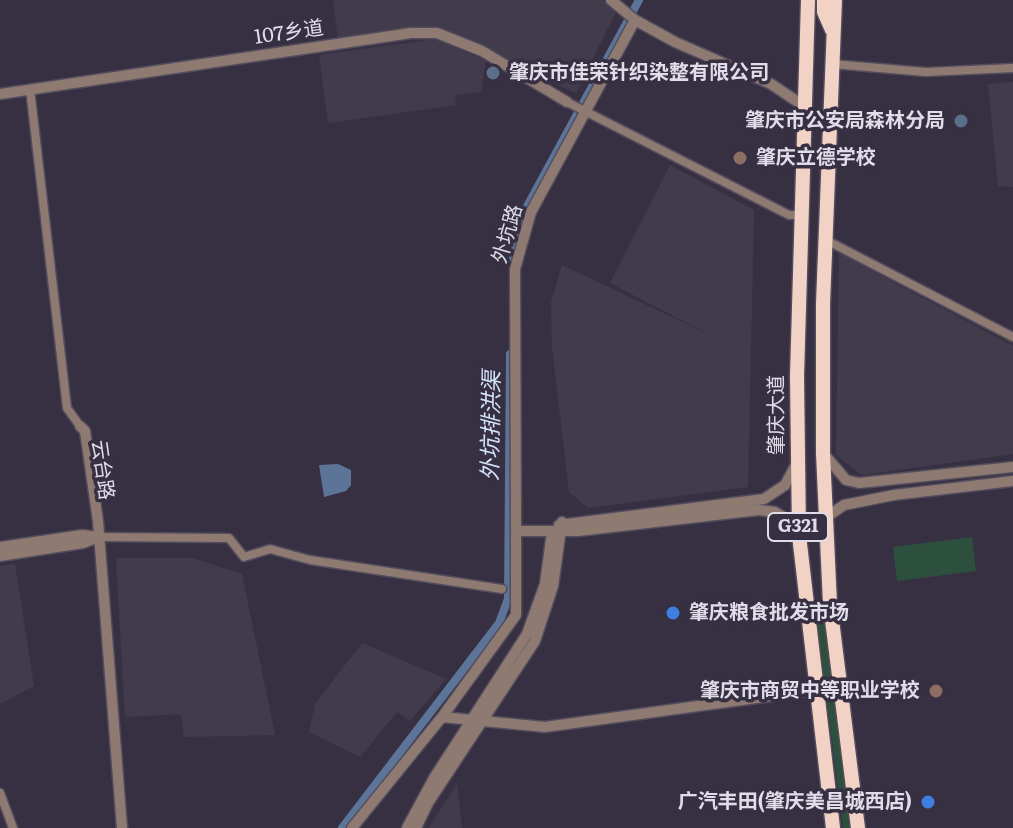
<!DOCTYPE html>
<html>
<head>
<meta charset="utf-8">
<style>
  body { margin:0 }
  canvas { display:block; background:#373043 }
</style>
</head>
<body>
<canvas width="1013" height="828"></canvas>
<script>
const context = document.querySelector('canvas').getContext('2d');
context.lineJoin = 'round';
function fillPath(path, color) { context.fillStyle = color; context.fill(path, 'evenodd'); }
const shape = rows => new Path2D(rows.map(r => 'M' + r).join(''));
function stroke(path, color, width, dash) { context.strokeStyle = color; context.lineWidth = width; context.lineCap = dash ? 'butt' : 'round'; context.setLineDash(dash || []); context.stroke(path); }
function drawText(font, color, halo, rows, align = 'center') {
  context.font = font + ' Literata,"Noto Sans SC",serif'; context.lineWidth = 7; context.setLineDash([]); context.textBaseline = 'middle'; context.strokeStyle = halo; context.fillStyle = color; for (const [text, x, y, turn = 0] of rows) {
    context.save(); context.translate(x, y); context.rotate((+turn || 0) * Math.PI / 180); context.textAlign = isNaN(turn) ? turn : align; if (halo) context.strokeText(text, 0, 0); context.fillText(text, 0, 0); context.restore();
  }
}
fillPath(shape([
  [333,0,602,0,616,12,576,93,437,34,338,40],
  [437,39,486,61,481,92,455,95,456,105,328,123,319,55],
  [1013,82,1013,187,998,186,988,84],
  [670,165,754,210,748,487,588,508,569,492,552,347,551,302,562,265,712,336,610,283],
  [839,253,1013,346,1013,454,862,475,836,455],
  [116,558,192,558,242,574,275,735,184,737,181,714,125,717],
  [15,564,34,686,0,704,0,566],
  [362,643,446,679,410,721,397,712,360,757,309,732,315,704],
  [457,784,462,828,429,828,431,824]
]), '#423b4c');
fillPath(shape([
  [972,537,976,571,897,581,893,547],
  [829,621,854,828,843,828,817,623]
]), '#2d503e');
fillPath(shape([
  [338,464,351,470,351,485,346,491,324,497,319,465]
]), '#5c7498');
stroke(shape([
  [512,261,525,210,639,0],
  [342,828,499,623,508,599,510,354]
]), '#5c7498', 8);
const minor = shape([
  [832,64,926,72,1013,68],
  [30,89,67,408,80,426],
  [567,102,789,215,802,215],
  [826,240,1013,337],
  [99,537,229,538,244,557,270,549,310,560,502,589],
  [0,793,13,828]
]);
const tertiary = shape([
  [611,0,635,20,675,42,771,84,804,106],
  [0,94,411,33,437,33,482,51,567,102],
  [80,426,85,431,98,521,122,828],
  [824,454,846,480,859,483,1013,467],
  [825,518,844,505,894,495,1013,481],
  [559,525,764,499,785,485,796,465],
  [516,531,515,269,531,212,635,20],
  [0,547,82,535,98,537],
  [0,556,83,543,99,537],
  [442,717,545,727,815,690],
  [352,828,442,717,516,615,516,531,578,531,759,510,775,512,788,520,799,535],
  [407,828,434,778,527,634,545,584,552,532],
  [416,828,428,803,535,641,553,586,562,522]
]);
const trunk = shape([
  [808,0,797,376,799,535,833,828],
  [824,0,824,12,832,30],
  [835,0,823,304,823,453,830,604,858,828]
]);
stroke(minor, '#524c5d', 11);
stroke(tertiary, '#524c5d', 13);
stroke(trunk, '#524c5d', 17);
stroke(minor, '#8f7a72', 8);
stroke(tertiary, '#8f7a72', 10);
stroke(trunk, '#f2d2c5', 14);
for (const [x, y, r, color] of [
  [493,73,8,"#5c6f8a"],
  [961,121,8,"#5c6f8a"],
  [740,158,8,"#8d6e63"],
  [673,613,8,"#3f7fe0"],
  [936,691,8,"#8d6e63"],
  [928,802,8,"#3f7fe0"]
]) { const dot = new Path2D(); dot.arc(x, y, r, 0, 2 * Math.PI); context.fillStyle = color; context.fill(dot); stroke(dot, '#373043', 3); }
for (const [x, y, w] of [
  [798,527,60]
]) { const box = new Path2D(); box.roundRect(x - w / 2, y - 14, w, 28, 6); context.fillStyle = '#373043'; context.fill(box); stroke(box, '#e0dce8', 2); }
drawText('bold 18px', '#e0dce8', null, [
  ["G321",798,527]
]);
drawText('20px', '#e0dce8', '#373043', [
  ["107乡道",289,33,-8],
  ["外坑路",508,234,-74],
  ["肇庆大道",777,415,-90],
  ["云台路",102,470,82]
]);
drawText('bold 20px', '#e0dce8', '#373043', [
  ["肇庆市佳荣针织染整有限公司",509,73],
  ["肇庆市公安局森林分局",945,121,"right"],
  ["肇庆立德学校",756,158],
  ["肇庆粮食批发市场",689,613],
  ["肇庆市商贸中等职业学校",920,691,"right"],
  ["广汽丰田(肇庆美昌城西店)",912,802,"right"]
], 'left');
drawText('italic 22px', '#d4e4fc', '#373043', [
  ["外坑排洪渠",492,426,-89]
]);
</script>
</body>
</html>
